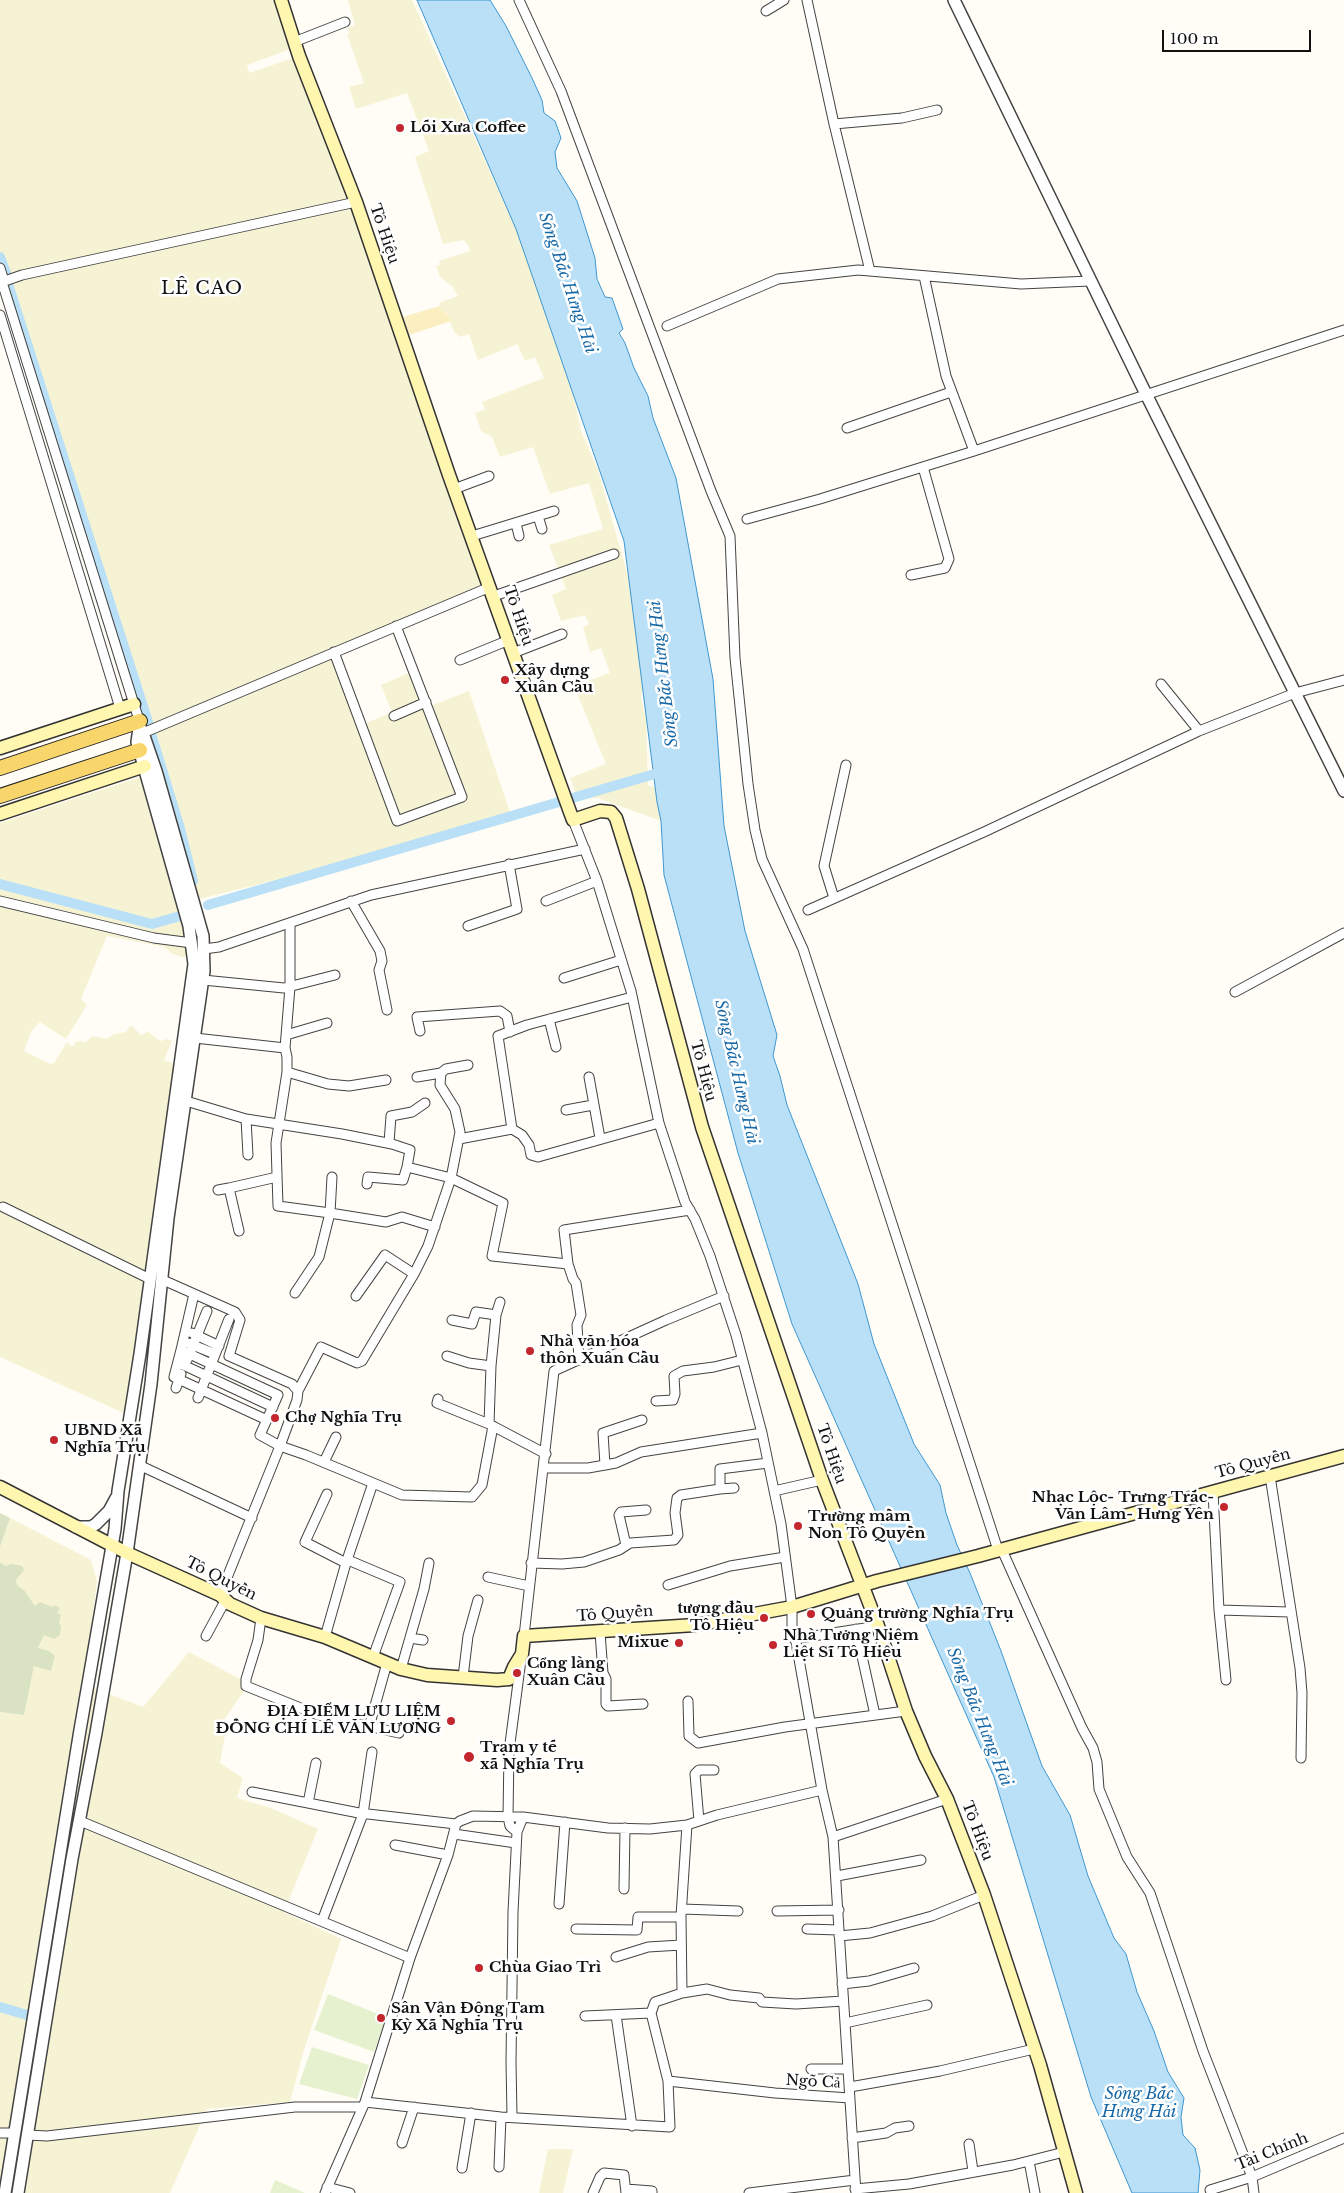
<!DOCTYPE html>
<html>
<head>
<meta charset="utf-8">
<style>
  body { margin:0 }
  #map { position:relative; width:1344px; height:2193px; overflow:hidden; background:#fffdf5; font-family:"Libre Baskerville",serif }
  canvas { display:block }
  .scale { position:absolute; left:1162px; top:30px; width:149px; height:22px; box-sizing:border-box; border:2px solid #111; border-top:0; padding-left:6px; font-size:15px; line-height:18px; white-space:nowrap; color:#111; -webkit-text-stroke:4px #fff; paint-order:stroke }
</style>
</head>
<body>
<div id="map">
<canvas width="1344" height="2193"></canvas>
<div class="scale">100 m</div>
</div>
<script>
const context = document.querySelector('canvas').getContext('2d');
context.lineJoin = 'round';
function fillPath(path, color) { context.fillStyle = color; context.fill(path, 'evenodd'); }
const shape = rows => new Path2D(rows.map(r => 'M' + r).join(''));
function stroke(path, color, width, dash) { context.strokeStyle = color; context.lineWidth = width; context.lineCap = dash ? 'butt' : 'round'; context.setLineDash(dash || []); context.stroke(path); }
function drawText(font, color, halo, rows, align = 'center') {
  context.font = font + ' "Libre Baskerville",serif'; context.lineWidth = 5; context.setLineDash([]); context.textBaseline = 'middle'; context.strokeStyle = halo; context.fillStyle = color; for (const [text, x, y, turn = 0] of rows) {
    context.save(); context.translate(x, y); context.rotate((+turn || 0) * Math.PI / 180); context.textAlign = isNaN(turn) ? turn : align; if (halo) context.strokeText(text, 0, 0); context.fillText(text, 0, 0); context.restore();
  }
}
fillPath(shape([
  [0,0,281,0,296,47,247,65,249,73,299,56,490,587,334,652,362,725,392,712,381,685,413,671,428,707,469,691,513,821,183,903,194,956,181,957,171,953,165,947,107,936,81,999,87,1005,66,1039,40,1022,32,1030,24,1051,50,1064,54,1063,67,1042,72,1047,77,1041,86,1042,92,1036,107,1039,114,1034,126,1032,131,1025,141,1035,148,1032,160,1041,167,1039,172,1041,164,1060,180,1066,130,1416,0,1357,0,823,156,772,0,276],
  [348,0,412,0,516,229,573,393,581,431,598,470,634,597,644,676,641,699,646,718,648,785,654,787,657,791,661,821,598,798,578,799,570,778,606,764,574,686,610,673,601,648,590,652,583,627,589,624,585,615,561,621,552,595,566,589,549,545,603,529,589,483,550,494,533,447,500,457,492,437,481,431,475,413,485,410,482,402,544,378,535,357,525,361,517,344,478,360,469,334,460,337,454,332,447,314,440,309,439,303,458,296,452,286,440,277,436,266,440,265,439,261,470,251,469,247,464,240,443,244,415,157,429,151,407,93,356,109,349,87,364,83,347,34,350,33,348,28,355,25],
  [10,1518,91,1560,97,1582,83,1684,143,1707,189,1652,242,1680,243,1692,218,1729,225,1735,220,1763,243,1778,237,1798,271,1808,318,1829,284,1912,341,1939,304,2050,290,2102,207,2109,170,2193,0,2193,0,1712,24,1715,34,1665,51,1671,55,1656,38,1649,44,1635,59,1623,57,1613,52,1607,35,1606,25,1591,17,1585,16,1580,19,1574,9,1565,5,1566,0,1562,0,1547],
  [548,2149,573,2149,563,2193,539,2193]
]), '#f6f3d4');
fillPath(shape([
  [440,306,440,309,447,314,451,321,409,335,403,317]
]), '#fbeec1');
fillPath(shape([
  [0,1513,10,1518,0,1547],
  [0,1562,5,1566,12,1564,22,1566,24,1570,16,1580,17,1585,25,1591,35,1606,40,1602,52,1607,54,1605,60,1608,57,1613,61,1615,59,1623,61,1626,60,1635,54,1639,44,1635,38,1648,49,1651,55,1656,51,1671,34,1666,24,1715,0,1712]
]), '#d9e3c4');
fillPath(shape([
  [328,1994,386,2017,374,2052,314,2030],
  [312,2047,369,2065,357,2099,299,2084],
  [275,2180,305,2193,270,2193]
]), '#e6f2cf');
const water = shape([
  [417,0,490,0,506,26,532,78,542,100,544,113,555,121,561,138,555,152,557,168,577,201,595,258,597,279,605,297,612,298,623,329,619,333,625,343,634,368,648,396,653,418,676,478,713,679,724,826,745,931,777,1035,773,1056,780,1076,787,1105,858,1284,874,1344,914,1444,940,1485,946,1513,957,1545,970,1573,1001,1651,1042,1766,1070,1815,1088,1876,1114,1938,1126,1954,1137,1992,1154,2031,1168,2072,1184,2098,1181,2117,1183,2135,1195,2148,1200,2170,1198,2193,1132,2193,1091,2097,994,1777,792,1324,738,1153,664,875,661,821,657,802,624,541,516,229,417,0]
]);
fillPath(water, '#b9e0f7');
stroke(water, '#3f96cf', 1);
stroke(shape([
  [0,257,6,273],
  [9,287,148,722],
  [152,737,179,825,193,881],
  [0,884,152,924,180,916],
  [208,905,668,770],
  [0,2007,27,2015]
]), '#b9e0f7', 10);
const minor = shape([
  [519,0,561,91,711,491,730,536,735,658,748,784,755,830,762,859,803,949,998,1550],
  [807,0,834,124,870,271],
  [766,11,784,0],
  [294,42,345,22],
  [834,124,902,118,937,110],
  [356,202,22,275,2,282,143,733,490,587],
  [0,268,4,281],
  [924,276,946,376,974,451],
  [0,315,120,708],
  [667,326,778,279,858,270,1021,284,1090,281],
  [847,428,951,392],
  [454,489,489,476],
  [538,516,542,529],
  [747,519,820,499,974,451,1344,330],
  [516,523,519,536],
  [472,536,554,511],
  [911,575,945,568,949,559,923,467],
  [494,596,614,554],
  [334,652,397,821,462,797,396,626],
  [513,653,562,634],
  [460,660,509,640],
  [1161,684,1199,731],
  [394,716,426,702],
  [573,820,597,881,631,991,659,1123,685,1202,695,1219,710,1256,736,1335,762,1433,781,1524,792,1607,792,1630,796,1642,822,1790,833,1837,856,2193],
  [834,898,824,866,846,765],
  [0,901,154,938,192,943],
  [351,901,380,951,382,961,379,970,387,1010],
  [546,901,597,881],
  [808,910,984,832,1199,731,1295,693,1344,680],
  [468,926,517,909,509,864],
  [204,949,219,947,371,895,585,849],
  [564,978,621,960],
  [203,980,284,988,335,975],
  [1235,992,1344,933],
  [549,1019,556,1047],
  [420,1031,417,1017,500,1011,507,1016,510,1032],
  [286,1035,327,1023],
  [195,1038,285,1048,290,987,290,923],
  [285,1048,287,1057,287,1072],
  [441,1073,446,1069,468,1065],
  [589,1077,600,1138],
  [186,1101,246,1119,342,1134,392,1144,410,1150,407,1167,451,1178,503,1203,492,1256,568,1264],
  [566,1110,593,1105],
  [246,1119,248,1155],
  [512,1129,498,1036,527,1025,632,997],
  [459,1139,512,1129,522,1135,529,1145,531,1155,538,1157,659,1123],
  [389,1143,391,1116,412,1112,425,1103],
  [332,1177,330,1213,386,1222,402,1217,435,1227],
  [367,1184,368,1177,403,1180,407,1167],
  [218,1190,229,1188],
  [3,1207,150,1279],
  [239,1231,229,1188,277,1177],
  [163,1280,235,1312,240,1320,229,1356,292,1384,298,1391,297,1400,280,1446,220,1595],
  [295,1293,319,1257,330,1213,278,1206,276,1143,287,1072,328,1084,349,1086,386,1080],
  [194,1294,181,1350,278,1395,260,1435,280,1446,306,1455,402,1495,472,1497,482,1485,493,1426],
  [356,1296,385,1255,414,1274],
  [496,1315,500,1302],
  [452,1320,472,1324,476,1312,496,1315,491,1366,489,1424],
  [192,1333,219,1346],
  [188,1343,215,1354],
  [181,1350,174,1377,267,1420],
  [447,1356,469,1363,491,1366],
  [187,1360,207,1311],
  [579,1360,577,1325,581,1315,576,1283,573,1279,568,1264,564,1230,690,1210],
  [179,1363,273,1407],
  [176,1388,181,1374],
  [298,1391,321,1347,357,1363,362,1361,414,1274,428,1246,451,1178,460,1132,455,1109,440,1085,441,1073,417,1077],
  [198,1398,229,1319],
  [438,1399,437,1403,489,1424,546,1454],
  [656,1401,673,1400,675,1394,674,1376,683,1371,714,1367,742,1360],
  [324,1462,336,1437],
  [139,1465,252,1518],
  [605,1465,616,1463,641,1452,762,1433],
  [544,1468,588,1468,605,1465,603,1433,642,1420],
  [1270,1476,1300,1668,1302,1693,1301,1758],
  [720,1489,734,1488],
  [774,1491,822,1480],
  [1213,1492,1219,1610,1226,1680],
  [327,1494,305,1542,346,1563],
  [626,1545,619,1515,621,1512,646,1510],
  [1002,1550,1082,1728,1093,1748,1097,1762,1099,1789,1127,1857,1150,1893,1203,2051,1252,2177,1254,2193],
  [348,1560,400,1582,373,1657],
  [531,1563,562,1564,584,1562,619,1550,630,1543,674,1540,678,1535,675,1513,677,1498,681,1495,720,1489,720,1469,768,1463],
  [488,1577,529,1586],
  [668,1585,730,1566,785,1557],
  [1219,1610,1290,1612],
  [261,1618,258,1640,246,1679,246,1686,318,1715,399,1733],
  [856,1629,875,1715],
  [600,1632,603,1673,606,1679,606,1704,608,1706,643,1704],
  [206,1636,225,1601],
  [524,1636,554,1371,666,1320,724,1296],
  [325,1637,346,1563,373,1483],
  [410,1638,423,1640],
  [794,1639,878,1626],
  [401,1669,424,1589,429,1563],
  [463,1677,468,1636,478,1600],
  [688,1701,689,1736,698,1743,785,1727,906,1711],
  [369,1727,387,1663],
  [252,1792,359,1813,456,1824],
  [308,1803,316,1763],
  [80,1821,410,1958],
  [699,1821,695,1774,699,1770,714,1770],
  [517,1832,510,1826,508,1817,509,1751,521,1660],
  [454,1834,516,1843],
  [833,1837,947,1799],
  [395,1845,448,1855],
  [837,1876,921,1860],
  [624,1889,625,1828],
  [559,1904,565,1822],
  [682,1909,738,1911],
  [777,1911,839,1910],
  [322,1921,363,1814,372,1752],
  [576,1929,637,1930,638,1917,681,1917],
  [807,1929,839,1930],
  [839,1936,870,1933,932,1916,984,1895],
  [616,1957,648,1947,681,1945],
  [842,1984,869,1981,914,1968],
  [682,1993,681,1916,687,1825],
  [616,2015,632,2126],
  [585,2016,651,2013],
  [845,2023,927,2005],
  [811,2069,848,2069],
  [668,2081,775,2093,850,2098],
  [850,2087,940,2071,1034,2049],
  [365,2102,501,2117,670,2127,668,2081,651,2013,655,2002,682,1993,707,1989,730,1995,759,1998,762,2002,796,2004,843,2001],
  [512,2116,511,2062,513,1912,517,1832,523,1817],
  [0,2133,15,2133],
  [28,2135,47,2136,295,2107,363,2107],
  [852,2138,886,2133,895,2128,909,2126],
  [402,2143,414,2107],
  [969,2144,973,2171],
  [1029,2161,1035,2193],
  [499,2167,501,2117],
  [462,2168,471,2113],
  [327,2187,350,2193],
  [626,2189,652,2191,652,2193],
  [855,2189,909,2184,1013,2165,1064,2152],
  [1210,2190,1252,2177,1344,2138],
  [325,2193,365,2102,410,1958,448,1855,456,1824,460,1821,473,1816,523,1817,608,1828,650,1829,687,1825,717,1815,822,1790],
  [593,2193,600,2177,604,2173,624,2175,626,2193],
  [749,2193,855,2180]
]);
const tertiary = shape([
  [954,0,1144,390,1344,791],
  [76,1527,91,1527,96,1524,109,1511,116,1498],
  [5,2193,80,1730,115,1529,118,1491,140,1354,194,964,189,926,137,742,140,721],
  [18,2193,72,1859,96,1733,127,1553,151,1384,168,1218,204,971,203,936,156,771,143,733]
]);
const secondary = shape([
  [281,0,299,56,356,202,449,475,570,812,573,820,600,811,611,812,616,818,638,889,702,1127,822,1480,878,1626,906,1711,925,1756,947,1799,984,1895,1040,2065,1076,2193],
  [0,748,134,704],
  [0,814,145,766],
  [0,1487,127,1553,220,1595,230,1604,261,1618,325,1637,401,1669,427,1675,497,1680,509,1679,514,1667,522,1654,524,1636,695,1625,792,1607,877,1581,978,1556,1344,1456]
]);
const primary = shape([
  [0,768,140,721],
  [0,796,140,750]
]);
stroke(minor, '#444', 11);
stroke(tertiary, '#444', 14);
stroke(secondary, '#333', 15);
stroke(primary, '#222', 16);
stroke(minor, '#fff', 9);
stroke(tertiary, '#fff', 11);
stroke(secondary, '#fff6b0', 12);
stroke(primary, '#f9d66b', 14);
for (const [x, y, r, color] of [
  [400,128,5,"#c4262e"],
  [505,680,5,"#c4262e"],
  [530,1351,5,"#c4262e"],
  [275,1418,5,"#c4262e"],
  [54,1440,5,"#c4262e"],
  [1224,1507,5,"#c4262e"],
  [798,1526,5,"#c4262e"],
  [811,1614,5,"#c4262e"],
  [764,1618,5,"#c4262e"],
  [679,1643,5,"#c4262e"],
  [773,1645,5,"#c4262e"],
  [517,1673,5,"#c4262e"],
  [451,1721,5,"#c4262e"],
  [469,1757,6,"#c4262e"],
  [479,1968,5,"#c4262e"],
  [381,2018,5,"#c4262e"]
]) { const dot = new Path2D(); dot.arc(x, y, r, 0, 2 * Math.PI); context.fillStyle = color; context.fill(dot); stroke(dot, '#fff', 2); }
drawText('bold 15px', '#111', '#fff', [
  ["Lối Xưa Coffee",410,128],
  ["Xây dựng",515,671],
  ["Xuân Cầu",515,688],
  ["Nhà văn hóa",540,1342],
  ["thôn Xuân Cầu",540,1359],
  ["Chợ Nghĩa Trụ",285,1418],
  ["UBND Xã",64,1431],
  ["Nghĩa Trụ",64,1448],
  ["Nhạc Lộc- Trưng Trắc-",1214,1498,"right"],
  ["Văn Lâm- Hưng Yên",1214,1515,"right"],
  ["Trường mầm",808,1517],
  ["Non Tô Quyền",808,1534],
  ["tượng đầu",754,1609,"right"],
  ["Tô Hiệu",754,1626,"right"],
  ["Quảng trường Nghĩa Trụ",821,1614],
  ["Nhà Tưởng Niệm",783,1636],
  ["Liệt Sĩ Tô Hiệu",783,1653],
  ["Mixue",669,1643,"right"],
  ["Cổng làng",527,1664],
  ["Xuân Cầu",527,1681],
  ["ĐỊA ĐIỂM LƯU LIỆM",441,1712,"right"],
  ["ĐỒNG CHÍ LÊ VĂN LƯƠNG",441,1729,"right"],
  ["Trạm y tế",480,1748],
  ["xã Nghĩa Trụ",480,1765],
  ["Chùa Giao Trì",489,1968],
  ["Sân Vận Động Tam",391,2009],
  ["Kỳ Xã Nghĩa Trụ",391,2026]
], 'left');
drawText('15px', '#111', '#fff', [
  ["Tô Hiệu",384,234,71],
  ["Tô Hiệu",518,616,71],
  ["Tô Hiệu",703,1071,75],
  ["Tô Hiệu",831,1454,71],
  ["Tô Quyền",1253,1464,-15],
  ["Tô Quyền",221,1579,27],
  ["Tô Quyền",615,1614,-4],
  ["Tô Hiệu",977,1831,69],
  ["Ngõ Cả",813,2082,3],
  ["Tài Chính",1272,2152,-22]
]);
drawText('italic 16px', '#1768a6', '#fff', [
  ["Sông Bắc Hưng Hải",567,283,71],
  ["Sông Bắc Hưng Hải",664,674,-97],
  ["Sông Bắc Hưng Hải",736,1072,77],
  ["Sông Bắc Hưng Hải",979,1717,68],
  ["Sông Bắc",1139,2094],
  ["Hưng Hải",1139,2112]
]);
context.letterSpacing = '1px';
drawText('18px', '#111', '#fff', [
  ["LÊ CAO",202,289]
]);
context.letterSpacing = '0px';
</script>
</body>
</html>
